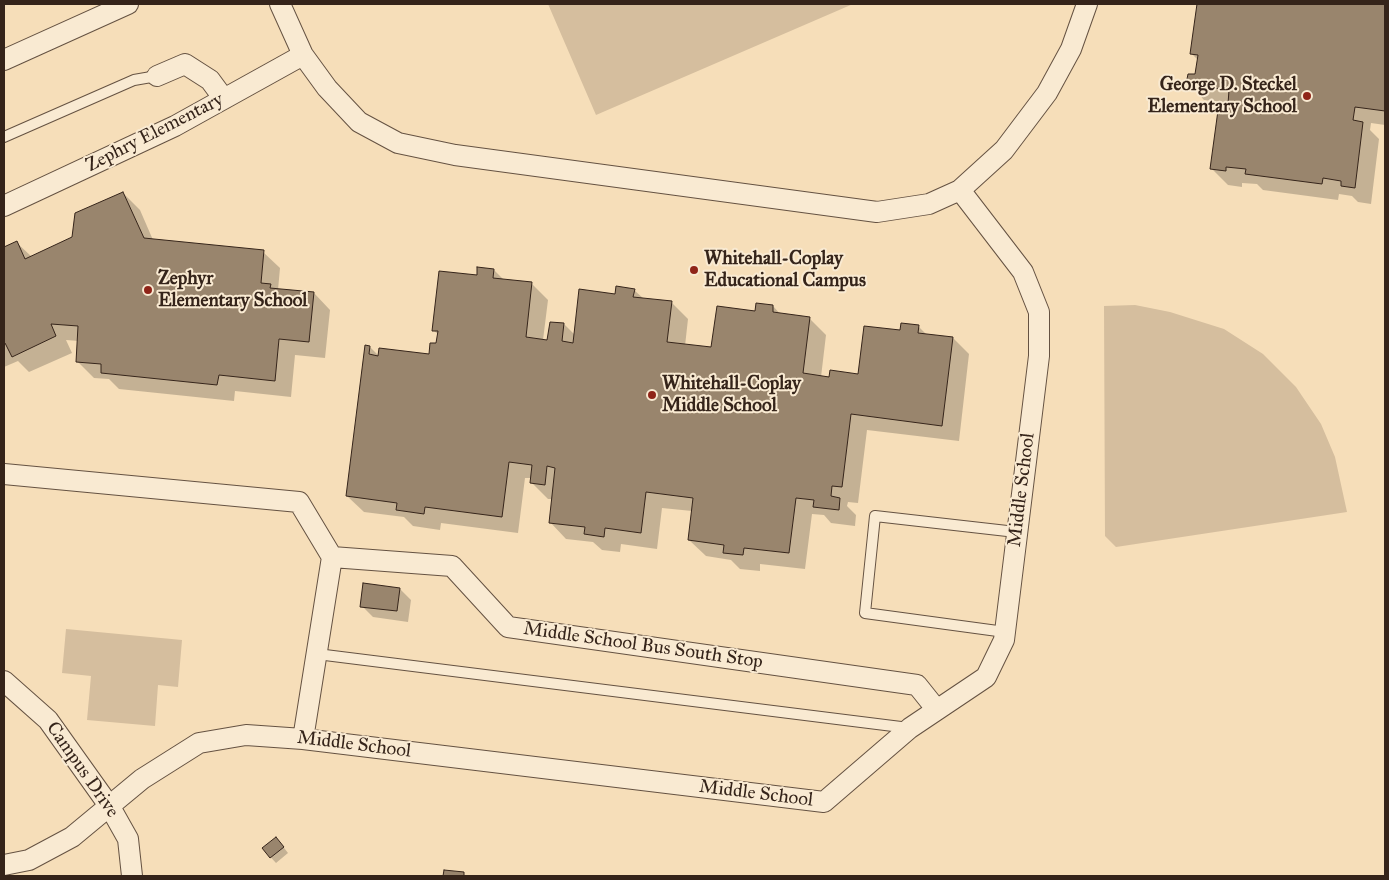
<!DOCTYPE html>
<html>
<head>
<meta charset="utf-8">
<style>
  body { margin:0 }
  #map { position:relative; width:1389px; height:880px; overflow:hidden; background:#f6deb9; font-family:"IM FELL Great Primer",serif }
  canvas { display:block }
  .frame { position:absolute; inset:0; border:5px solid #35241a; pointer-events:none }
</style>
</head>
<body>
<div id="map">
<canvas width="1389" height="880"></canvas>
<div class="frame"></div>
</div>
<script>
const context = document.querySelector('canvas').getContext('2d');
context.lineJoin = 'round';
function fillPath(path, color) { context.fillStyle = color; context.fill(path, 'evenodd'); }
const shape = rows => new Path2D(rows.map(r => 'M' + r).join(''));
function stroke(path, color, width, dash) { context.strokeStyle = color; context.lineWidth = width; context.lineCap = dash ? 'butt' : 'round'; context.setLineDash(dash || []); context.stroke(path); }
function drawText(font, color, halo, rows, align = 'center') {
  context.font = font + ' "IM FELL Great Primer",serif'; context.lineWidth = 4; context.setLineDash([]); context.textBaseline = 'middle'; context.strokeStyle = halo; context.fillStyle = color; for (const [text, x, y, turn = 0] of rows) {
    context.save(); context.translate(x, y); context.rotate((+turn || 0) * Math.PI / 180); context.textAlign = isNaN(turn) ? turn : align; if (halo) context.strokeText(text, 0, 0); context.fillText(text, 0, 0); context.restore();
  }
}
fillPath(shape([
  [548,4,853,4,596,115],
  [1135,305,1170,312,1224,329,1263,354,1296,387,1321,424,1335,457,1347,512,1116,547,1105,536,1104,306],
  [66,629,182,640,178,687,158,685,155,726,87,720,91,676,62,673]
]), '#d5be9e');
fillPath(shape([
  [1198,4,1385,4,1385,125,1371,123,1370,130,1379,139,1371,204,1358,202,1352,196,1339,194,1338,200,1263,190,1257,184,1242,183,1242,187,1228,185,1212,169,1220,102,1204,100,1188,83,1196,76,1198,60,1192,54],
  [123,193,140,210,153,240,263,252,280,268,278,290,314,293,330,310,325,358,295,355,291,397,235,391,234,401,119,389,109,379,94,378,78,362,79,341,66,340,72,353,29,372,18,361,4,367,4,248,17,243,32,257,73,238],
  [494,270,504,280,532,284,548,300,543,340,549,341,564,324,575,335,616,295,634,290,644,299,672,303,688,319,685,346,712,349,756,312,773,306,781,315,809,318,826,335,821,377,859,375,901,331,918,326,927,335,953,338,969,354,959,441,867,430,858,503,848,502,847,506,856,515,855,526,831,523,824,515,812,514,805,569,760,564,760,571,740,569,731,560,706,556,689,540,692,511,662,508,657,549,621,544,620,552,602,550,593,542,566,539,550,522,553,499,548,499,531,482,532,478,525,478,518,533,441,523,440,530,413,526,404,517,364,512,347,496,370,347,380,357,430,355,437,345,439,335,433,330,478,277],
  [400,589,411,600,408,622,373,617,362,606],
  [281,844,288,853,276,863,263,849]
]), '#0003');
const building = shape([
  [1197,4,1385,4,1385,111,1355,107,1353,120,1363,122,1355,188,1341,186,1341,181,1323,178,1322,184,1245,174,1246,169,1226,167,1226,171,1210,169,1219,103,1228,104,1229,90,1186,84,1188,74,1195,74,1198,55,1190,54,1197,4],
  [123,192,144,238,264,250,261,283,271,284,270,288,314,292,309,342,279,339,275,381,219,375,217,385,101,373,101,364,76,362,78,326,51,324,56,336,12,357,5,343,4,343,4,247,17,241,25,259,72,237,75,213,123,192],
  [477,267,494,269,493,278,532,282,526,337,547,340,550,322,564,323,562,341,573,343,579,289,615,294,616,286,635,289,633,297,672,301,667,342,711,347,717,306,755,311,756,303,773,305,773,312,810,317,803,373,829,377,830,370,858,374,864,326,900,330,901,323,919,325,918,333,953,337,942,426,851,414,842,487,832,486,831,496,840,498,839,510,813,507,814,500,796,498,789,553,744,548,743,555,723,553,724,545,688,540,693,498,646,492,641,533,605,528,604,537,584,534,585,527,549,523,555,468,547,466,545,485,530,483,532,465,509,462,502,517,425,507,424,514,396,510,397,503,346,496,365,345,370,346,369,354,378,356,379,348,429,354,430,343,436,343,438,331,432,331,439,271,477,275,477,267],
  [363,583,400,588,397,611,360,607,363,583],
  [276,837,284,847,270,858,262,848,276,837],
  [444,870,464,872,464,876,443,876,444,870]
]);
fillPath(building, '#99856d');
stroke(building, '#35241a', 1);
const lane = shape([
  [4,137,134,80,157,76],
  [1005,632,865,613,875,516,1016,532],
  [317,654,909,728]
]);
const street = shape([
  [280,4,303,55,327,88,359,122,398,143,455,155,877,212,929,204,960,190,1004,150,1047,93,1071,49,1087,4],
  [4,60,128,4],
  [157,76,185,64,210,80,224,99],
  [4,206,175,126,303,55],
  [4,474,299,502,332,557,303,739],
  [332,557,452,566,508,627,917,685,937,710],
  [4,681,48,720,110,807,128,839,132,876],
  [4,865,29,860,72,837,142,779,199,743,246,735,303,739,824,802,910,728,986,677,1004,640,1039,356,1039,312,1023,272,960,190]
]);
stroke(lane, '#655242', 12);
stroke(street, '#655242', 22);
stroke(lane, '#f9ead2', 10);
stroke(street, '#f9ead2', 20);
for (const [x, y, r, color] of [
  [1307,96,5,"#8f2418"],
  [694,270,5,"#8f2418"],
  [148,290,5,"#8f2418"],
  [652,395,5,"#8f2418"]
]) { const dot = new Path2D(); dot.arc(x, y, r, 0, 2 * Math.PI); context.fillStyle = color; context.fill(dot); stroke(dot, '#f9ead2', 2); }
drawText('bold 19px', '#35241a', '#f9ead2', [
  ["George D. Steckel",1297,85,"right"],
  ["Elementary School",1297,107,"right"],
  ["Whitehall-Coplay",704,259],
  ["Educational Campus",704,281],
  ["Zephyr",158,279],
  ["Elementary School",158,301],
  ["Whitehall-Coplay",662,384],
  ["Middle School",662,406]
], 'left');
drawText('19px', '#35241a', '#f9ead2', [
  ["Zephry Elementary",155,133,-27],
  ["Middle School",1022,490,-83],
  ["Middle School Bus South Stop",643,646,8],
  ["Middle School",354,745,7],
  ["Campus Drive",82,770,55],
  ["Middle School",756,794,7]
]);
</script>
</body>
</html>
